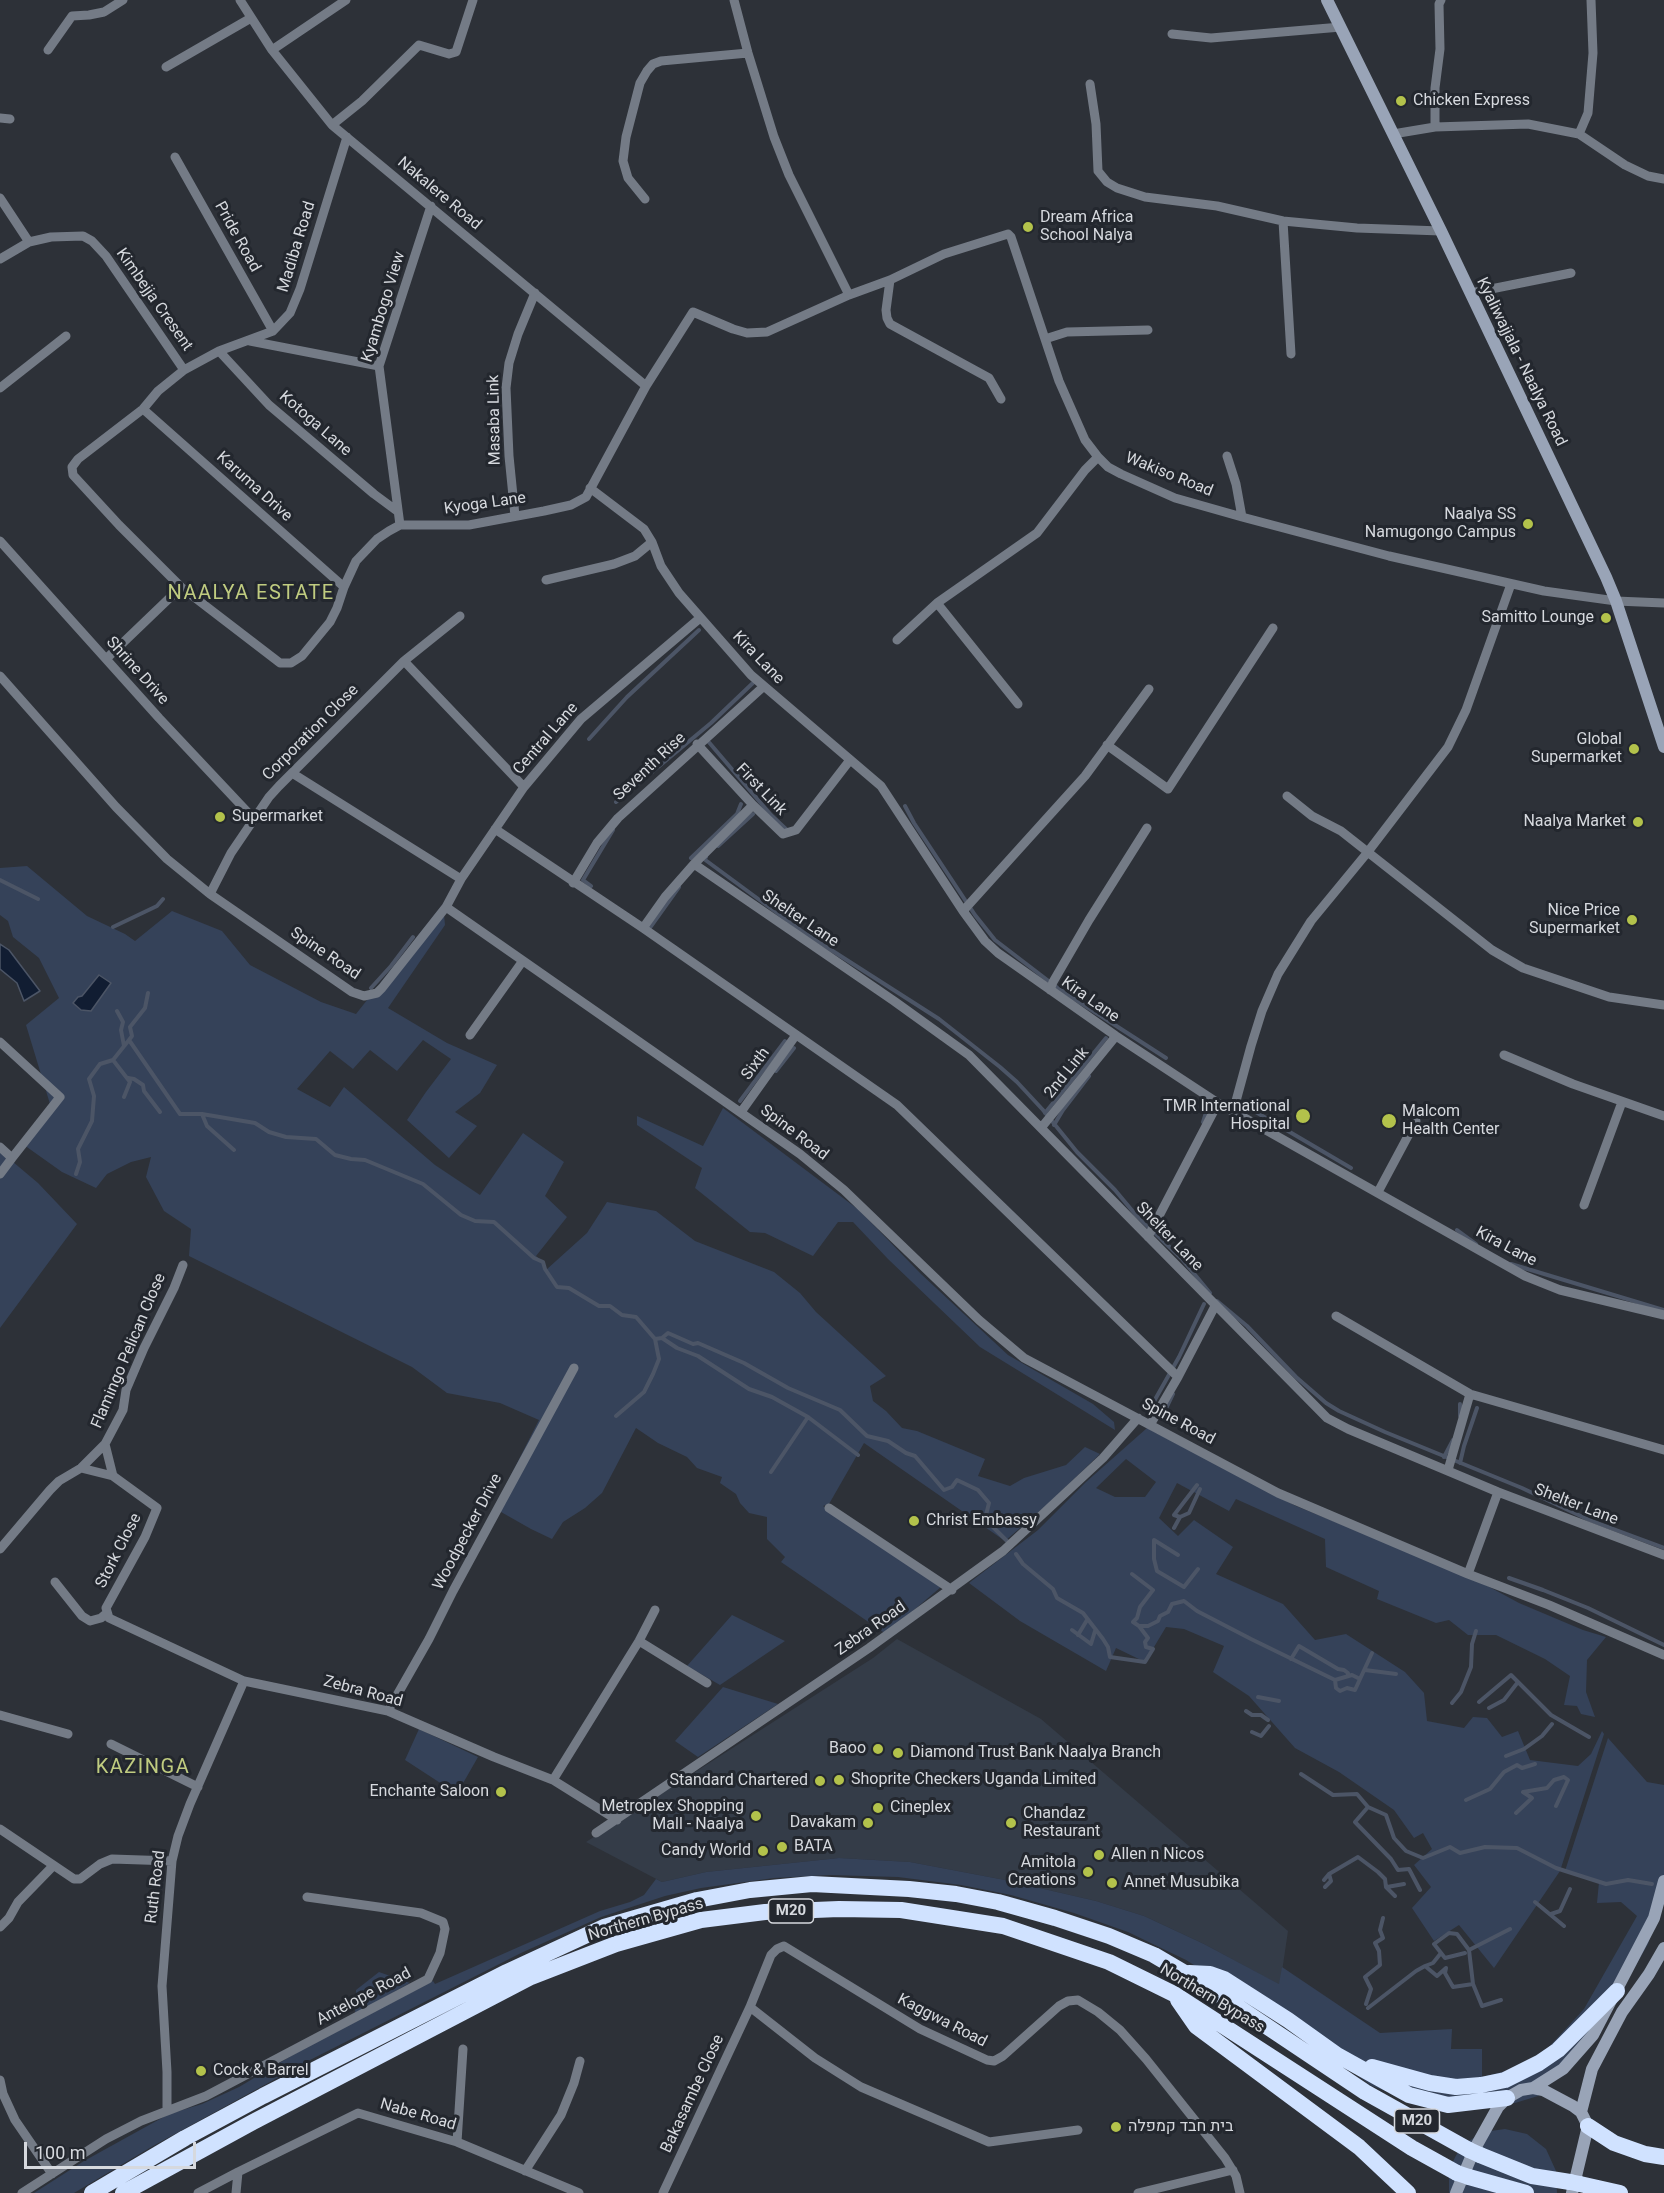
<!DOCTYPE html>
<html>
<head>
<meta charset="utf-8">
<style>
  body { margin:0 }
  #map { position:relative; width:1664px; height:2193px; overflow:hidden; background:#2d3138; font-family:Roboto,sans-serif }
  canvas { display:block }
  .scale { position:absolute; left:24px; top:2142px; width:172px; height:27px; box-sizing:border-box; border:3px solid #d6d9de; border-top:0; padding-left:8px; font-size:18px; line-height:21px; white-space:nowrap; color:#d6d9de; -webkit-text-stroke:4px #23272e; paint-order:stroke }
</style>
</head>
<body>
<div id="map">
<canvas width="1664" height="2193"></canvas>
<div class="scale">100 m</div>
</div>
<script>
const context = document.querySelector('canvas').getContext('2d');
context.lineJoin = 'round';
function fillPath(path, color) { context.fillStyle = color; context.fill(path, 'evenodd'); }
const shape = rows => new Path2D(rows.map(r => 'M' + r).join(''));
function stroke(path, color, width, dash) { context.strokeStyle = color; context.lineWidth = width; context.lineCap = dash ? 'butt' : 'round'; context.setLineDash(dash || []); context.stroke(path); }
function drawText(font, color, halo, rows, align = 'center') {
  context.font = font + ' Roboto,Heebo,sans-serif'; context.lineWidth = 6; context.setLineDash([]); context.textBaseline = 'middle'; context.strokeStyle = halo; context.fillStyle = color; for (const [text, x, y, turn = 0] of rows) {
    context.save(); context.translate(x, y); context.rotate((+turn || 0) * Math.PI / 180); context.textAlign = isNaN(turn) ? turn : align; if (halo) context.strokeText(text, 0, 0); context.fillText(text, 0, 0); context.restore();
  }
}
fillPath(shape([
  [897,1639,1041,1719,1288,1931,1280,1985,1204,1944,1144,1916,1096,1901,1005,1880,910,1862,839,1858,706,1872,662,1882,586,1842,873,1658]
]), '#343c48');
fillPath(shape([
  [27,866,87,916,125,934,135,941,172,911,222,931,250,965,321,1002,356,1014,443,904,445,925,388,1008,447,1043,497,1065,480,1093,455,1112,477,1126,449,1158,407,1120,426,1092,451,1059,423,1040,397,1071,370,1050,353,1069,330,1051,297,1089,330,1107,344,1087,435,1165,480,1195,523,1133,564,1162,545,1196,567,1217,536,1256,543,1262,546,1270,587,1233,607,1202,656,1211,695,1241,774,1272,800,1293,816,1312,886,1376,870,1386,873,1401,886,1411,902,1428,917,1431,985,1459,978,1476,1010,1486,1024,1478,1066,1465,1085,1447,1100,1454,1050,1502,1005,1541,864,1443,829,1504,823,1506,942,1586,886,1634,781,1562,785,1557,767,1539,767,1517,749,1513,740,1503,736,1494,720,1483,722,1477,697,1468,687,1457,658,1443,636,1428,602,1493,585,1508,563,1522,552,1539,531,1529,494,1508,539,1420,500,1403,447,1393,412,1367,189,1256,191,1229,164,1211,146,1177,151,1157,131,1162,107,1174,96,1188,62,1172,24,1145,50,1104,26,1025,59,998,39,958,13,937,8,921,0,915,0,868],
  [723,1108,859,1210,921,1274,1008,1355,1093,1404,1114,1422,1115,1430,980,1347,888,1259,853,1222,838,1222,813,1256,765,1233,750,1232,695,1188,702,1168,637,1125,637,1116,703,1146],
  [0,1151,38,1183,77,1224,0,1328],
  [1147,1428,1296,1506,1471,1577,1519,1603,1583,1630,1606,1637,1587,1660,1586,1692,1595,1717,1581,1714,1577,1706,1564,1705,1570,1676,1545,1659,1496,1635,1468,1635,1449,1620,1436,1623,1377,1599,1379,1591,1326,1567,1325,1539,1236,1499,1229,1511,1177,1483,1159,1518,1178,1536,1194,1520,1233,1547,1216,1574,1283,1604,1315,1640,1346,1634,1405,1672,1424,1693,1427,1721,1464,1728,1473,1717,1487,1718,1502,1737,1518,1731,1530,1760,1578,1766,1591,1754,1602,1731,1604,1734,1560,1871,1494,1968,1459,1925,1434,1941,1412,1908,1431,1887,1414,1865,1432,1849,1423,1833,1414,1838,1394,1810,1339,1772,1295,1748,1249,1696,1213,1672,1224,1646,1184,1629,1166,1627,1145,1662,1116,1648,1106,1671,1020,1621,969,1583,1038,1530,1086,1482],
  [1126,1459,1156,1482,1145,1497,1115,1497,1096,1488],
  [732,1615,785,1641,720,1685,687,1666],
  [723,1687,778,1704,698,1757,675,1741],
  [419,1729,478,1757,458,1792,448,1788,405,1760],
  [1608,1738,1647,1782,1664,1785,1664,1895,1648,1944,1623,1988,1538,2096,1515,2103,1413,2101,1372,2086,1273,2015,1186,1960,1128,1932,1074,1913,1011,1895,961,1885,898,1877,830,1875,774,1878,701,1888,665,1896,601,1917,521,1953,310,2060,153,2146,74,2193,34,2193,84,2161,169,2114,202,2104,239,2087,301,2050,433,1981,435,1984,600,1911,630,1902,644,1895,656,1879,662,1882,706,1872,839,1858,910,1862,1005,1880,1096,1901,1144,1916,1204,1944,1279,1984,1282,1967,1380,2033,1452,2029,1451,2049,1482,2049,1482,2077,1522,2067,1547,2049,1584,2009,1637,1916,1621,1902,1597,1903,1599,1882,1565,1871],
  [379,1972,410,1983,355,2014,356,1990],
  [1505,2129,1527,2134,1546,2149,1556,2171,1557,2193,1449,2193,1449,2169,1461,2146,1483,2132]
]), '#354259');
const water = shape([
  [0,944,9,950,40,991,24,1001,17,983,0,969,0,944],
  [99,975,111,983,91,1011,81,1010,73,1003,78,997,82,996,99,975]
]);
fillPath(water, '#111d32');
stroke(water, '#4c5566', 1.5);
stroke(shape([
  [589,739,627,697,699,630],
  [707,740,771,815,787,830],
  [616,802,711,723,755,681],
  [905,806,914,823,975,915,995,940,1059,989,1166,1058],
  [718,846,753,814],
  [706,857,704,859,803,932,939,1019,1000,1067,1017,1082,1043,1110,1077,1152,1115,1190,1135,1214,1182,1259,1210,1293],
  [691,858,737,814,741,804],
  [0,880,38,899],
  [591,886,583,880,613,830],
  [113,927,157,906,163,899],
  [649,929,679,887],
  [371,988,391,966,413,937],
  [148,993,145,1008,130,1027,132,1036,129,1040,180,1114,202,1114,255,1123,269,1132,286,1137,316,1139,335,1155,351,1159,365,1160,423,1184,461,1215,475,1221,494,1222,534,1258,543,1262,545,1269,557,1287,569,1288,599,1306,610,1306,622,1315,636,1317,655,1339,662,1338,668,1333,693,1344,698,1343,744,1363,788,1388,840,1410,867,1436,888,1441,906,1453,915,1456,944,1490,952,1487,957,1480,978,1490,989,1503,985,1519,1007,1541],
  [117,1011,123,1022,121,1030,124,1046],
  [776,1071,794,1048],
  [128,1078,134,1079,143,1085,144,1091,160,1112],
  [124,1097,130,1082,113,1060,129,1040],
  [740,1101,785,1041],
  [1237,1101,1351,1168],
  [1045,1113,1106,1038],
  [202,1114,207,1126,234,1150],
  [1203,1122,1209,1103],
  [1054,1125,1063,1110,1089,1076],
  [76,1174,80,1162,78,1149,92,1121,94,1096,89,1079,100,1064,113,1060],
  [1457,1230,1476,1244],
  [1511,1264,1664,1310],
  [1217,1301,1247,1326,1296,1377,1326,1403,1339,1411,1385,1432,1522,1488,1589,1520,1664,1548],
  [662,1338,677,1348,698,1356,749,1389,772,1397,808,1417,858,1455],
  [1148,1412,1179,1357,1204,1304],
  [616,1416,644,1392,653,1374,659,1359,655,1339],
  [1460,1416,1460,1404],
  [1162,1417,1173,1394],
  [1444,1457,1453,1440],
  [1460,1463,1464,1446,1477,1408],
  [771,1472,808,1417],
  [1180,1517,1174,1515,1197,1485],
  [1174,1528,1180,1517,1189,1513,1200,1489],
  [1016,1554,1023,1564,1053,1589,1057,1598,1083,1613,1103,1639,1108,1647,1110,1657,1145,1662,1153,1649,1146,1647,1145,1642,1148,1638,1139,1626,1148,1626,1158,1621,1160,1616,1168,1612,1172,1604,1184,1601,1197,1611,1251,1639,1335,1680,1336,1688,1340,1691,1347,1688,1355,1690,1360,1679,1352,1675,1335,1680],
  [1178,1555,1154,1540,1154,1559,1157,1571,1184,1587,1198,1569],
  [1132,1574,1153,1590,1140,1607,1137,1618,1133,1622,1139,1626],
  [1509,1578,1543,1590,1588,1608,1664,1645],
  [1072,1630,1091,1644,1095,1631],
  [1078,1635,1087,1620],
  [1291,1659,1299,1646,1338,1669,1344,1670,1348,1673,1348,1676],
  [1365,1670,1396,1674],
  [1360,1679,1372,1653],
  [1258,1697,1279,1701],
  [1479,1702,1511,1675,1551,1715,1589,1737],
  [1452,1703,1461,1692,1471,1667,1472,1644,1476,1631],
  [1489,1708,1504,1700,1518,1682],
  [1246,1711,1252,1715,1261,1715,1268,1720],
  [1252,1732,1261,1736,1269,1726],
  [1506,1756,1524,1749,1542,1736,1552,1724],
  [1301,1774,1333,1795,1357,1794,1368,1807,1386,1815,1394,1838,1406,1851,1423,1858,1450,1847,1460,1853,1485,1847,1517,1848,1556,1868,1606,1884,1628,1880,1652,1884],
  [1466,1800,1490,1789,1504,1772,1517,1765,1522,1768,1535,1764],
  [1368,1807,1355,1822,1391,1859,1398,1870,1409,1869,1420,1890],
  [1516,1813,1532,1798,1523,1792,1547,1788,1554,1780,1564,1777,1568,1780,1556,1806],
  [1324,1880,1329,1874,1358,1857,1378,1872,1385,1879,1386,1887,1395,1896],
  [1325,1887,1331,1881,1329,1874],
  [1387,1887,1404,1884],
  [1535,1902,1564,1926],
  [1551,1914,1560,1911,1570,1889],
  [1469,1950,1510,1929],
  [1465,1953,1445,1958,1434,1944,1449,1933,1457,1934,1469,1950,1473,1984,1482,2006,1501,2000],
  [1425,1966,1433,1963,1441,1953],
  [1446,1968,1445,1973,1453,1987,1473,1984],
  [1366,2004,1371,1989,1365,1977,1380,1965,1379,1951,1375,1943,1383,1938,1380,1930,1383,1918],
  [1368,2008,1416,1971,1425,1966,1437,1976,1446,1968]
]), '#4c5566', 4);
stroke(shape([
  [240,0,272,50,332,125,646,386],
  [734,0,748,53,774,137,789,175,849,295],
  [1172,34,1211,38,1341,27],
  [48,50,72,16,89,15,104,12,123,0],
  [272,50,346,0],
  [166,67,251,18],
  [1090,84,1096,124,1098,171,1107,182,1117,188,1145,197,1217,206,1283,221,1357,228,1441,231],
  [0,118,10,119],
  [332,125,362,101,419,45,449,54,456,52,473,0],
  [1435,127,1435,88,1440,49,1439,4,1441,0],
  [1393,134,1435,127,1528,124,1579,134,1625,165,1648,176,1664,179],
  [1579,134,1588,113,1593,53,1591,0],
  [347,137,300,289,290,313,273,331,219,351,184,370,158,391,143,409,78,459,72,467,73,475,119,525,181,587,280,663,291,663,302,656,330,622,337,608,344,587,356,561,377,539,389,531,400,525,469,525,544,511,571,505,586,497,646,386,693,312,733,329,747,333,767,332,849,295,890,280,944,254,1008,234,1011,237,1059,381,1085,440,1098,457,1108,467,1121,474,1175,498,1242,517,1389,556,1544,591,1616,601,1664,603],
  [175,157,273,331],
  [0,198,29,242],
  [645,199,628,178,623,161,626,137,640,83,647,71,653,64,661,61,748,53],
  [1283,221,1291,354],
  [0,259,29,242,51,237,83,236,92,241,106,256,184,370],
  [890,280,886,310,887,318,890,324,989,378,1001,399],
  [1471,293,1571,273],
  [1045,339,1067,332,1148,330],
  [250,341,379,366],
  [219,351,269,405,374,494,397,511],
  [0,388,66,336],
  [143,409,344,587],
  [1227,456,1236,484,1242,517],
  [590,488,644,529,652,542,661,566,679,593,751,675,881,786,963,911,985,941,998,953,1116,1036,1218,1103,1525,1276,1560,1290,1664,1315],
  [515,516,509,456,506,388,509,363,518,334,535,293],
  [400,525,379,366,431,206],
  [0,541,159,718,254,819],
  [546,580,614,564,635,556,652,542],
  [937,603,1018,704],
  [897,640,937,603,1037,533,1085,470,1098,457],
  [106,659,181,587],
  [404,661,524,787],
  [0,676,116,807,167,859,210,894,352,992,364,996,377,993,382,988,446,907,461,879,524,787,581,719,700,618],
  [697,744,753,805,783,834,796,830,850,760],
  [1107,745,1168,789,1273,628],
  [292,773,461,879],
  [1287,796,1312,816,1341,831,1492,950,1523,968,1609,997,1664,1005],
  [495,829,643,928,897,1105,1178,1377],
  [694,864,894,1001,969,1055,1327,1418,1348,1429,1498,1492,1664,1555],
  [573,883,597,843,618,818,763,687],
  [210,894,231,853,269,797,279,786,404,661,460,616],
  [446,907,800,1154,844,1190,979,1320,1024,1358,1278,1493,1468,1574,1549,1605,1664,1655],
  [963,911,1085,776,1149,689],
  [643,928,665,897,694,864,753,805],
  [1050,990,1053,982,1089,920,1147,828],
  [470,1035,522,962],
  [0,1042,60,1097,12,1158],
  [1504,1055,1573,1084,1664,1116],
  [741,1112,796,1035],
  [1236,1114,1236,1101,1251,1046,1262,1011,1278,974,1311,921,1367,853,1448,747,1466,710,1511,584],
  [1041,1128,1116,1036],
  [0,1147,12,1158,0,1174],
  [1378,1192,1416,1121],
  [1584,1205,1622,1102],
  [1148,1237,1218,1103],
  [1336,1316,1470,1394,1664,1450],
  [1150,1425,1178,1377,1215,1306],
  [105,1444,113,1476],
  [81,1468,113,1476,157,1508,145,1537,106,1608,109,1618,244,1681,388,1711,494,1757,553,1780,639,1641,655,1610],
  [1448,1470,1470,1394],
  [829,1508,952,1590],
  [0,1549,50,1490,59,1481,81,1468,105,1444,123,1410,126,1390,144,1348,174,1288,183,1265],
  [1468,1574,1498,1492],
  [55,1582,82,1616,90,1621,101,1618,107,1613],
  [639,1641,707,1683],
  [388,1711,429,1639,453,1591,574,1368],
  [0,1715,68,1734],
  [111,1744,198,1787],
  [553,1780,617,1820],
  [0,1829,74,1879,80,1879,100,1864,112,1859,172,1861],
  [596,1833,869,1648,1003,1551,1103,1458,1138,1418],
  [0,1927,9,1918,18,1902,53,1866],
  [750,2007,815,2058,861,2087,989,2142,1078,2130],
  [0,2080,3,2094,15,2120,52,2174],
  [167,2110,167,2072,162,1986,172,1861,178,1836,190,1804,244,1681],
  [457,2142,463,2049],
  [525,2171,561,2115,574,2083,580,2061],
  [22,2193,106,2139,141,2121,206,2096,428,1979,440,1953,445,1929,443,1922,421,1913,307,1897],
  [198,2193,238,2172],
  [236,2193,238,2172,358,2113,457,2142,579,2193],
  [663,2193,750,2007,771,1955,777,1949,784,1946,920,2029,987,2060,994,2061,1003,2056,1059,2006,1068,2001,1078,2000,1098,2012,1120,2030,1146,2059,1225,2158,1236,2176,1240,2193],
  [1138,2193,1233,2170]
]), '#747b86', 9);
stroke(shape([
  [1327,0,1441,231,1606,577,1616,601,1664,747],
  [1533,2088,1563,2069,1593,2035,1654,1918,1664,1881],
  [1581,2112,1592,2069,1622,2012,1649,1974,1664,1948],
  [1456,2193,1474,2150,1498,2107,1507,2098,1521,2090,1533,2088,1543,2090,1573,2106,1581,2112,1588,2126,1572,2193]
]), '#99a4b7', 12);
stroke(shape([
  [1189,1973,1210,1974,1224,1979,1288,2020,1337,2055,1409,2095,1448,2105,1507,2098],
  [1178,2000,1196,2026,1359,2147,1408,2193],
  [1372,2067,1430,2083,1456,2087,1481,2085,1505,2080,1539,2063,1558,2050,1617,1991],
  [1588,2126,1614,2143,1645,2154,1664,2157],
  [1480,2155,1532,2176,1570,2182],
  [1469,2177,1526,2193],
  [1580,2184,1620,2193],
  [92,2193,185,2138,263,2096,507,1972,604,1927,697,1900,750,1890,812,1884,909,1889,956,1894,998,1902,1055,1918,1109,1936,1154,1955,1205,1985,1365,2092,1469,2150],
  [123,2193,253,2122,531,1977,616,1944,701,1920,765,1912,839,1909,901,1910,1003,1926,1109,1962,1174,1994,1412,2148,1457,2173]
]), '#d0e2ff', 16);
stroke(shape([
  [1469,2150,1480,2155],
  [1457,2173,1469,2177],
  [1570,2182,1580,2184]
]), '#d0e2ff', 16);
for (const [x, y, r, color] of [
  [1401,101,6,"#b3c24b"],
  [1028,227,6,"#b3c24b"],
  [1528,524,6,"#b3c24b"],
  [1606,618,6,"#b3c24b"],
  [1634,749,6,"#b3c24b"],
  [220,817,6,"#b3c24b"],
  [1638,822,6,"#b3c24b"],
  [1632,920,6,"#b3c24b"],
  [1303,1116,8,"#b3c24b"],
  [1389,1121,8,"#b3c24b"],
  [914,1521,6,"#b3c24b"],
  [878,1749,6,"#b3c24b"],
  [898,1753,6,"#b3c24b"],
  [839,1780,6,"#b3c24b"],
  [820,1781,6,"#b3c24b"],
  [501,1792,6,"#b3c24b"],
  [878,1808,6,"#b3c24b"],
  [756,1816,6,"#b3c24b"],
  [868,1823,6,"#b3c24b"],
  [1011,1823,6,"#b3c24b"],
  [782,1847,6,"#b3c24b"],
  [763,1851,6,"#b3c24b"],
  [1099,1855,6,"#b3c24b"],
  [1088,1872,6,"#b3c24b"],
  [1112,1883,6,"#b3c24b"],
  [201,2071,6,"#b3c24b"],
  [1116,2127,6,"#b3c24b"]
]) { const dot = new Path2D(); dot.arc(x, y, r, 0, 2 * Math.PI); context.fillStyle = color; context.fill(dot); stroke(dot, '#23272e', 2); }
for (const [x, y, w] of [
  [791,1911,45],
  [1417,2121,45]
]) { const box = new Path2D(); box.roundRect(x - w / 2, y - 12, w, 24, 4.5); context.fillStyle = '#23272e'; context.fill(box); stroke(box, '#d6d9de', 1.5); }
drawText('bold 15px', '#d6d9de', null, [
  ["M20",791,1911],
  ["M20",1417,2121]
]);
drawText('16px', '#d6d9de', '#23272e', [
  ["Chicken Express",1413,101],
  ["Dream Africa",1040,218],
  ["School Nalya",1040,236],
  ["Naalya SS",1516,515,"right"],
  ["Namugongo Campus",1516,533,"right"],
  ["Samitto Lounge",1594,618,"right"],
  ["Global",1622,740,"right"],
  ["Supermarket",1622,758,"right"],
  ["Supermarket",232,817],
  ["Naalya Market",1626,822,"right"],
  ["Nice Price",1620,911,"right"],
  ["Supermarket",1620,929,"right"],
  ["TMR International",1290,1107,"right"],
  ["Hospital",1290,1125,"right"],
  ["Malcom",1402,1112],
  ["Health Center",1402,1130],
  ["Christ Embassy",926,1521],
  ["Baoo",866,1749,"right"],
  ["Diamond Trust Bank Naalya Branch",910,1753],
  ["Shoprite Checkers Uganda Limited",851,1780],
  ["Standard Chartered",808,1781,"right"],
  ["Enchante Saloon",489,1792,"right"],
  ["Metroplex Shopping",744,1807,"right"],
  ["Mall - Naalya",744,1825,"right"],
  ["Cineplex",890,1808],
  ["Chandaz",1023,1814],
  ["Restaurant",1023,1832],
  ["Davakam",856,1823,"right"],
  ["BATA",794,1847],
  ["Candy World",751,1851,"right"],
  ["Allen n Nicos",1111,1855],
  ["Amitola",1076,1863,"right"],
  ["Creations",1076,1881,"right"],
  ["Annet Musubika",1124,1883],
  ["Cock & Barrel",213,2071],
  ["בית חבד קמפלה",1128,2127]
], 'left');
drawText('16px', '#d6d9de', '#23272e', [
  ["Nakalere Road",439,194,40],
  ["Pride Road",237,237,61],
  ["Madiba Road",297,247,-73],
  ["Kimbejja Cresent",154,300,55],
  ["Kyambogo View",384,307,-73],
  ["Kyaliwajjala - Naalya Road",1521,362,64],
  ["Masaba Link",495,420,-91],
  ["Kotoga Lane",315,424,41],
  ["Wakiso Road",1169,475,22],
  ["Karuma Drive",254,487,42],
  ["Kyoga Lane",485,504,-8],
  ["Kira Lane",758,658,46],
  ["Shrine Drive",137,671,48],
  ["Corporation Close",311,733,-45],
  ["Central Lane",546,739,-49],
  ["Seventh Rise",650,767,-43],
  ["First Link",761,790,46],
  ["Shelter Lane",800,919,34],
  ["Spine Road",325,954,34],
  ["Kira Lane",1090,1000,35],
  ["Sixth",756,1064,-54],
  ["2nd Link",1067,1073,-51],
  ["Spine Road",794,1133,37],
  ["Shelter Lane",1169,1237,46],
  ["Kira Lane",1506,1247,28],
  ["Flamingo Pelican Close",129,1351,-67],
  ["Spine Road",1178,1422,28],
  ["Shelter Lane",1576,1505,21],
  ["Woodpecker Drive",468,1532,-62],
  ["Stork Close",119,1551,-63],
  ["Zebra Road",871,1629,-35],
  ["Zebra Road",363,1692,15],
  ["Ruth Road",156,1887,-83],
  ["Northern Bypass",646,1920,-16],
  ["Antelope Road",364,1997,-28],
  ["Northern Bypass",1212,1999,31],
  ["Kaggwa Road",942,2021,27],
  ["Bakasambe Close",693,2094,-65],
  ["Nabe Road",418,2115,16]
]);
context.letterSpacing = '1.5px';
drawText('20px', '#c0cc80', '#23272e', [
  ["NAALYA ESTATE",251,594],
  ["KAZINGA",143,1768]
]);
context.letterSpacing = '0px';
</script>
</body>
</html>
